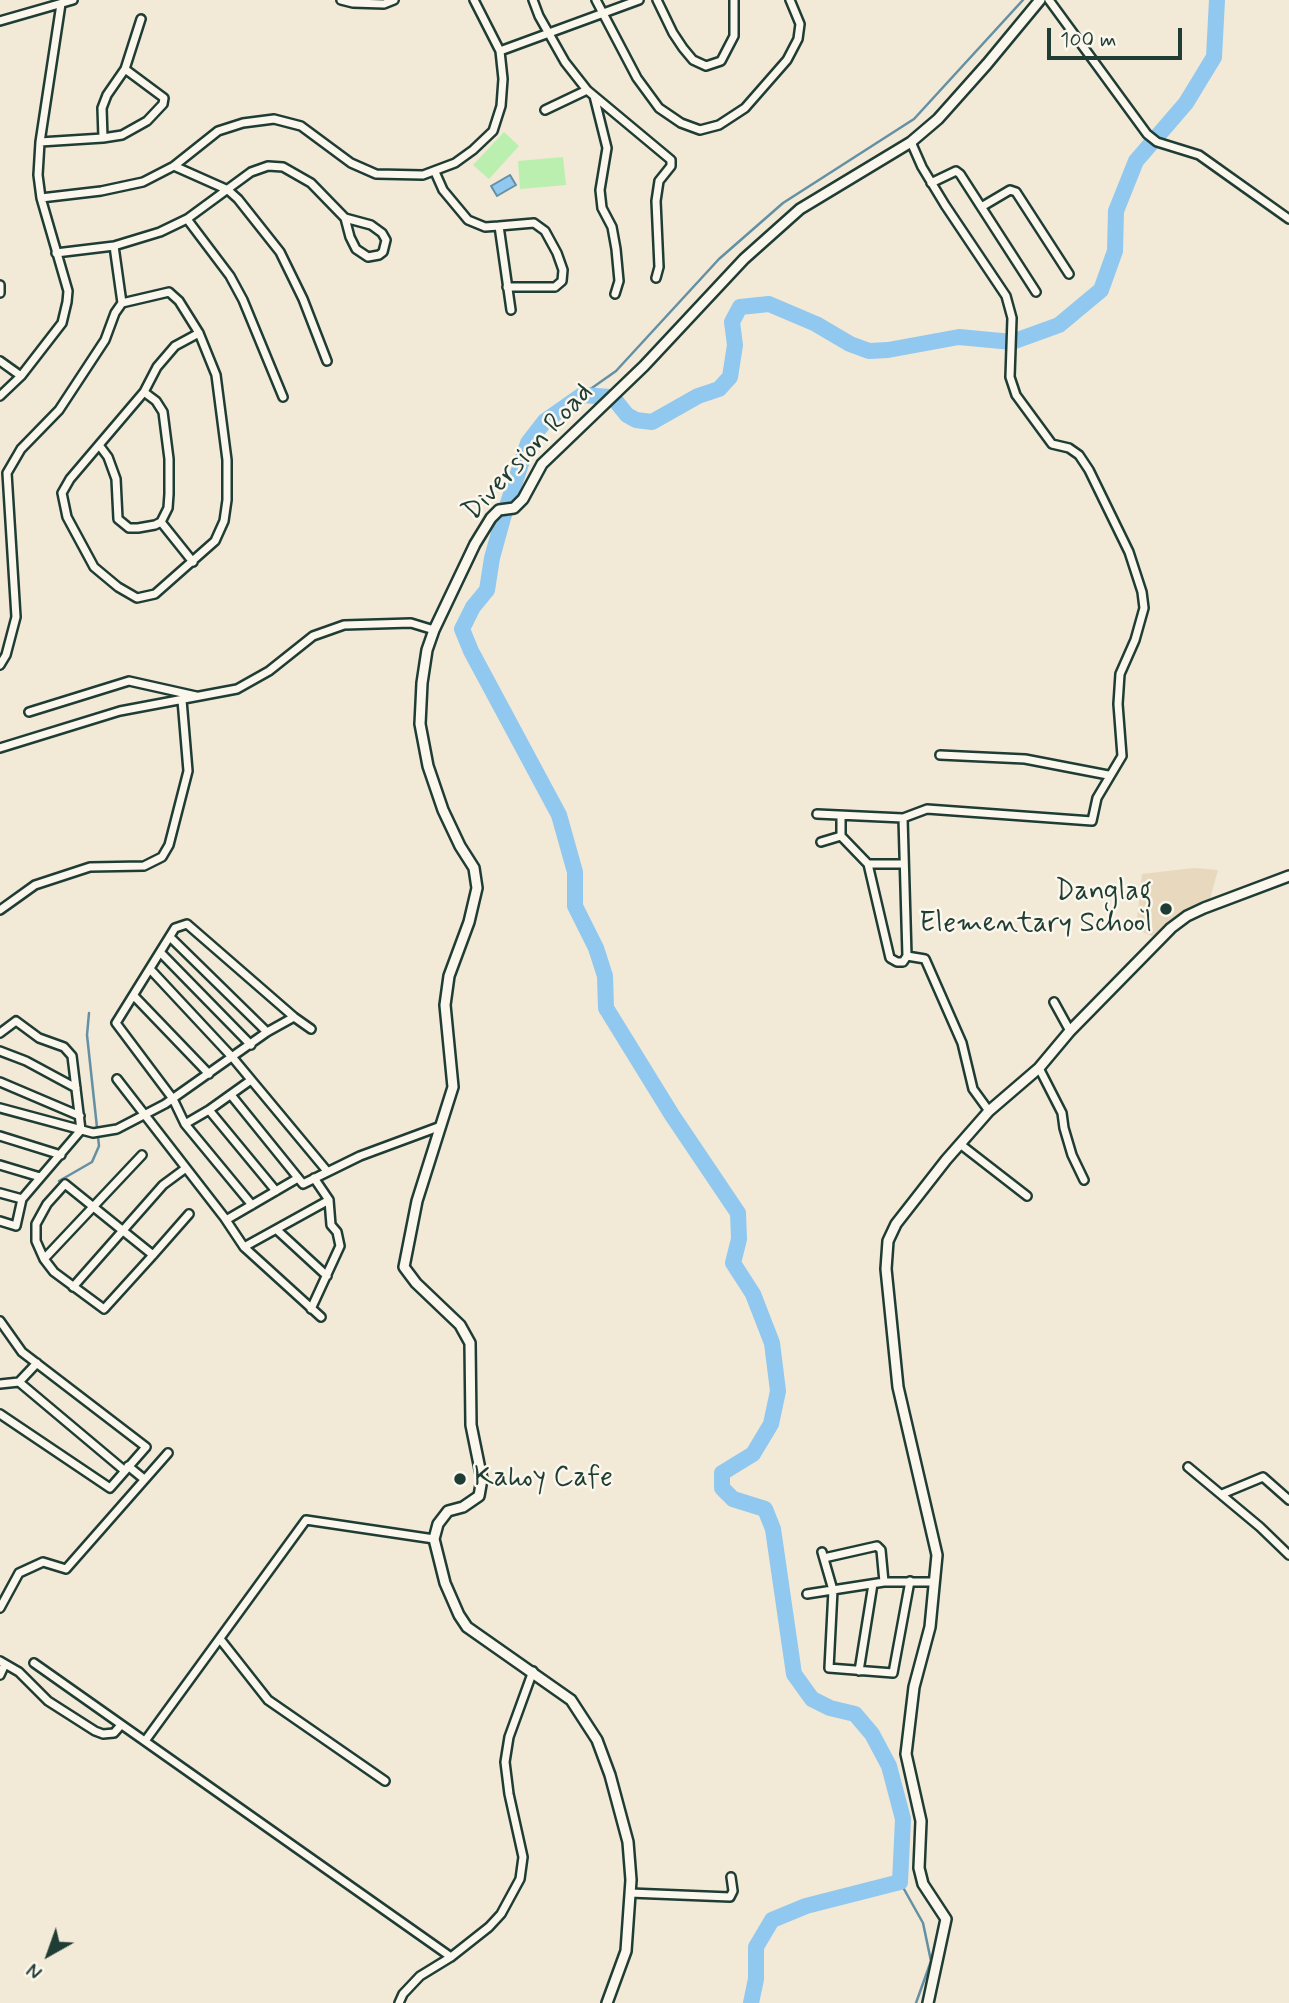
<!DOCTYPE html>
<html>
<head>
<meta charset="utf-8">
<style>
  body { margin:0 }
  #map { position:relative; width:1289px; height:2003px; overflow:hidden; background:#f2e9d7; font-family:Mynerve,sans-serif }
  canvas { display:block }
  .north { position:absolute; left:14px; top:1919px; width:70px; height:70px; -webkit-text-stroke:5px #fbf7ec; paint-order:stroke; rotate:220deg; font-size:19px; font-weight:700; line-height:28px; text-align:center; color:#1f3d34 }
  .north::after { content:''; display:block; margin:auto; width:24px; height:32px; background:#1f3d34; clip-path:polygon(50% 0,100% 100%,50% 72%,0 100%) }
  .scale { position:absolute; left:1047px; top:28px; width:135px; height:32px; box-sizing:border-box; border:4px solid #1f3d34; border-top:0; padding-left:9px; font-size:21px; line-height:24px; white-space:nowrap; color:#1f3d34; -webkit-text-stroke:5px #fbf7ec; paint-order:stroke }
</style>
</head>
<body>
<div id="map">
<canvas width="1289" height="2003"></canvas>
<div class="north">N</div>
<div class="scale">100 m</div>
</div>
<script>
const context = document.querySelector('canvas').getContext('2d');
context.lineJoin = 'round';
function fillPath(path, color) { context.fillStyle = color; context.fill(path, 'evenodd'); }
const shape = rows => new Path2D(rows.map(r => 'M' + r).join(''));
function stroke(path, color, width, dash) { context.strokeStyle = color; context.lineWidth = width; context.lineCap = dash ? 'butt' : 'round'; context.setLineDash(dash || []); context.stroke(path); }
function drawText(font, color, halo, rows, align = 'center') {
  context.font = font + ' Mynerve,sans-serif'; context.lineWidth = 5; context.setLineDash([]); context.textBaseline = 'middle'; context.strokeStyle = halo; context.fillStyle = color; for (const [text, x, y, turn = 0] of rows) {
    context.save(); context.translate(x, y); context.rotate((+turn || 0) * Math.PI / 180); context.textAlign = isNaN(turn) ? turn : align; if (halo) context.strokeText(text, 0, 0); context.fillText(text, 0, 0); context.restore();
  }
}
fillPath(shape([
  [1194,868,1218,870,1209,902,1178,915,1154,937,1136,929,1142,874]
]), '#e7d8be');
fillPath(shape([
  [504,132,519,146,489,179,473,165],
  [563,157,566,185,520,189,518,161]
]), '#bbefb0');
const water = shape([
  [510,175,516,185,497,196,491,186,510,175]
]);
fillPath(water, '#90c8ef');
stroke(water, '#6390a4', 2);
stroke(shape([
  [582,395,616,371,719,259,783,203,914,119,1023,0],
  [59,1181,92,1162,99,1146,87,1035,89,1013],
  [900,1882,923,1923,931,1961,916,2003]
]), '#6390a4', 2.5);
stroke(shape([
  [610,397,582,395,545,421,528,443,503,518,492,558,487,590,473,607,462,629,471,651,559,815,575,872,575,906,596,948,605,976,606,1008,672,1115,738,1213,739,1239,733,1263,753,1294,772,1343,778,1391,771,1424,753,1454,722,1473,722,1488,733,1499,765,1509,773,1529,794,1674,812,1699,830,1708,855,1714,872,1734,889,1766,903,1819,900,1882,806,1906,772,1920,756,1947,756,1979,751,2003],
  [615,400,627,415,636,420,652,422,698,396,719,389,730,377,735,345,732,322,740,307,769,304,816,324,850,344,869,351,888,350,959,337,1012,342,1059,325,1101,290,1115,251,1116,211,1136,161,1186,103,1214,57,1217,0]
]), '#90c8ef', 16);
const minor = shape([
  [341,0,353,3,384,4,394,0],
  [533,0,539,16,565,62,587,90,671,160,671,166,659,181,656,201,659,267,656,278],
  [596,0,637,78,659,108,681,123,700,130,719,125,745,108,787,60,798,39,800,24,790,0],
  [657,0,673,33,683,48,693,60,706,66,721,61,734,36,734,0],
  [1049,0,1147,134,1157,142,1199,155,1289,219],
  [0,21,73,0],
  [500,51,639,0],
  [125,69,141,19],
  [594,96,607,148,600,190,602,208,612,227,616,249,619,281,615,294],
  [545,110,587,90],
  [40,142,103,138,122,135,147,121,163,104,164,98,125,69,107,95,102,108,103,138],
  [174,166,228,190,238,199,280,252,303,299,327,361],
  [435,172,443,190,468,220,485,227,499,226,511,310],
  [931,183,956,171,960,174,1036,292],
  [41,198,101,191,143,182,174,166,218,131,243,123,274,119,301,126,351,163,376,174,423,175,455,163,473,150,493,131,501,106,503,79,500,51,474,0],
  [983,206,1010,190,1016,192,1069,274],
  [187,219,230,276,243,300,283,397],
  [499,226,534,223,545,231,557,253,563,270,562,281,555,287,507,287],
  [56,253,114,246,160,232,187,219,251,172,268,166,283,167,311,183,345,218,350,237,356,249,368,257,379,255,383,252,386,240,382,233,371,225,345,218],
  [0,285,0,293],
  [122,303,169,292,179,301,199,333,216,375,227,460,227,500,224,521,215,541,155,594,137,598,118,587,94,567,67,517,62,493,70,479,144,392,157,367,175,346,199,333],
  [0,361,21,376],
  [0,396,21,376,62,323,67,302,68,291,41,198,38,175,40,142,61,4],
  [99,445,108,457,116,479,118,519,129,528,138,528,155,525,161,522,168,508,169,494,169,459,163,412,156,401,144,392],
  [161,522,193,562],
  [0,665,6,655,16,617,7,473,21,449,59,410,105,340,115,313,122,303,114,246],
  [29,712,129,681,196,696],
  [0,748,120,711,237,689,269,671,313,636,344,625,411,623,434,630],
  [940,755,1025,759,1108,775],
  [817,814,903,818,907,956],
  [841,816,841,836,868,864,890,958,897,962,903,962,907,956,925,959,962,1043,973,1089,989,1111],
  [903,818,927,809,1092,821,1097,798,1122,756,1118,704,1120,674,1135,640,1144,608,1142,592,1129,552,1089,470,1079,455,1069,448,1052,444,1016,395,1010,377,1012,318,1006,296,945,205,922,167,911,142],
  [821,842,841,836],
  [868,864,904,864],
  [0,910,35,885,90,867,144,866,162,857,169,845,188,771,182,700],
  [170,937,267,1032],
  [161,953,251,1045],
  [150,969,233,1058,327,1171],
  [135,997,209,1074],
  [1054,1002,1070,1031],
  [0,1033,16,1021,39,1038,64,1047,72,1056,81,1130,22,1199,16,1226],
  [0,1051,26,1061,76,1088],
  [1039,1068,1062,1113,1064,1128,1072,1155,1084,1180],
  [117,1079,224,1217,244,1247,321,1317],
  [0,1082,80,1116],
  [231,1095,303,1184,360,1156,441,1126],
  [0,1108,93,1133,117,1129,165,1104,267,1032,294,1017],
  [209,1110,276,1191],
  [185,1124,209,1110,251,1080],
  [0,1136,61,1155],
  [960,1144,1027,1196],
  [0,1165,40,1177],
  [0,1193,22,1199],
  [252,1205,185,1124,173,1099,116,1023,175,928,187,924,294,1017,311,1029],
  [226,1220,298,1178],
  [0,1221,16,1226],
  [277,1230,327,1276],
  [244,1247,329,1200],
  [153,1255,65,1184,47,1204,36,1224,36,1241,44,1259,54,1272,104,1309,153,1255,189,1214],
  [44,1259,142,1155],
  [73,1287,163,1185,186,1168],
  [311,1309,340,1246,337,1232,331,1225,329,1200,314,1178],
  [0,1321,22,1352,146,1447,110,1488,0,1414],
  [19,1382,125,1471],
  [0,1384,19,1382,37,1363],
  [128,1466,144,1479],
  [1188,1467,1260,1527,1289,1555],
  [1222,1494,1263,1477,1289,1500],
  [822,1552,833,1590,829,1668,893,1673,910,1581],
  [824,1558,877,1546,881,1550,884,1582],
  [807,1594,884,1582,934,1582],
  [0,1608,19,1573,43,1562,66,1569,168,1453],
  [220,1639,268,1700,385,1781],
  [0,1661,19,1672,48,1701,95,1731,103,1734,114,1733,121,1725],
  [34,1663,451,1957],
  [859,1671,873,1584],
  [0,1675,5,1664],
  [145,1741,306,1520,434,1539],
  [630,1893,730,1897,733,1891,731,1877],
  [399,2003,403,1994,420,1976,451,1957,489,1927,501,1914,520,1879,523,1857,509,1794,505,1762,509,1737,533,1671]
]);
const tertiary = shape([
  [607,2003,626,1951,631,1880,628,1842,610,1775,597,1740,571,1700,467,1627,459,1615,445,1583,434,1539,438,1524,448,1511,463,1507,479,1496,482,1479,471,1425,470,1343,460,1325,416,1283,404,1267,417,1201,453,1087,445,1005,449,976,469,922,477,888,474,868,460,846,443,810,428,766,420,724,422,683,427,650,434,630,475,544,491,518,499,510,514,508,523,499,542,464,644,366,744,259,800,209,911,142,938,119,987,64,1040,0],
  [928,2003,946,1919,923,1884,919,1868,921,1821,906,1754,914,1687,930,1627,937,1555,898,1387,886,1269,888,1241,896,1224,946,1160,989,1111,1039,1068,1070,1031,1171,928,1187,916,1204,908,1289,876]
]);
stroke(minor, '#1f3d34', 12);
stroke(tertiary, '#1f3d34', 14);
stroke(minor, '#fbf7ec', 7);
stroke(tertiary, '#fbf7ec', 9);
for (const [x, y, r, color] of [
  [1166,909,7,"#1f3d34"],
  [460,1479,7,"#1f3d34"]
]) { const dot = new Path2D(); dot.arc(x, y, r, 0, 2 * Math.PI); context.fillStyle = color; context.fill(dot); stroke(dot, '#fbf7ec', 2.5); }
drawText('28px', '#1f3d34', '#fbf7ec', [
  ["Diversion Road",529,453,-47]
]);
drawText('28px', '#1f3d34', '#fbf7ec', [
  ["Danglag",1152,893],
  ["Elementary School",1152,925],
  ["Kahoy Cafe",474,1479,"left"]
], 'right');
</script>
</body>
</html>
